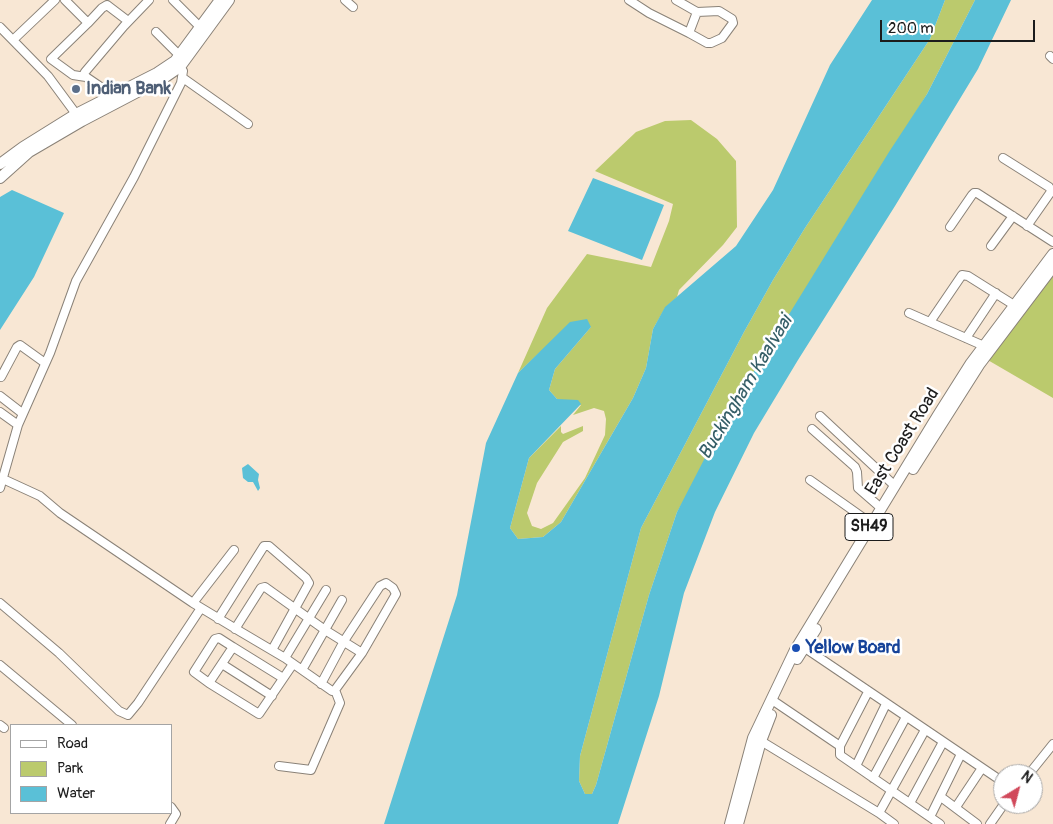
<!DOCTYPE html>
<html>
<head>
<meta charset="utf-8">
<style>
  body { margin:0 }
  #map { position:relative; width:1053px; height:824px; overflow:hidden; background:#f8e7d4; font-family:Pangolin,sans-serif }
  canvas { display:block }
  .legend { position:absolute; left:10px; top:724px; width:162px; height:90px; box-sizing:border-box; background:#fff; border:1px solid #a4a4a4; margin:0; padding:6px 9px; list-style:none; font-size:15px; color:#1c1c1c }
  .legend li { display:flex; align-items:center; gap:10px; height:25px }
  .legend b { width:25px; border:1px solid #a4a4a4 }
  .north { position:absolute; left:993px; top:764px; width:50px; height:50px; box-sizing:border-box; background:#fff; border:1px solid #a4a4a4; border-radius:50%; rotate:37deg; font-size:14px; font-weight:700; line-height:20px; text-align:center; color:#1c1c1c }
  .north::after { content:''; display:block; margin:auto; width:18px; height:22px; background:#d1495b; clip-path:polygon(50% 0,100% 100%,50% 72%,0 100%) }
  .scale { position:absolute; left:880px; top:20px; width:155px; height:22px; box-sizing:border-box; border:2px solid #1c1c1c; border-top:0; padding-left:6px; font-size:15px; line-height:18px; white-space:nowrap; color:#1c1c1c; -webkit-text-stroke:4px #fff; paint-order:stroke }
</style>
</head>
<body>
<div id="map">
<canvas width="1053" height="824"></canvas>
<ul class="legend">
<li><b style="height:6px;background:#fff"></b>Road</li>
<li><b style="height:14px;background:#bbca6d"></b>Park</li>
<li><b style="height:14px;background:#5ac0d7"></b>Water</li>
</ul>
<div class="north">N</div>
<div class="scale">200 m</div>
</div>
<script>
const context = document.querySelector('canvas').getContext('2d');
context.lineJoin = 'round';
function fillPath(path, color) { context.fillStyle = color; context.fill(path, 'evenodd'); }
const shape = rows => new Path2D(rows.map(r => 'M' + r).join(''));
function stroke(path, color, width, dash) { context.strokeStyle = color; context.lineWidth = width; context.lineCap = dash ? 'butt' : 'round'; context.setLineDash(dash || []); context.stroke(path); }
function drawText(font, color, halo, rows, align = 'center') {
  context.font = font + ' Pangolin,sans-serif'; context.lineWidth = 5; context.setLineDash([]); context.textBaseline = 'middle'; context.strokeStyle = halo; context.fillStyle = color; for (const [text, x, y, turn = 0] of rows) {
    context.save(); context.translate(x, y); context.rotate((+turn || 0) * Math.PI / 180); context.textAlign = isNaN(turn) ? turn : align; if (halo) context.strokeText(text, 0, 0); context.fillText(text, 0, 0); context.restore();
  }
}
fillPath(shape([
  [945,0,975,0,927,94,677,512,649,595,596,785,592,794,585,794,579,781,580,756,641,528,744,332,773,280,805,228,930,39],
  [691,120,717,139,736,161,737,227,723,245,679,290,677,297,665,308,653,329,646,368,633,398,561,522,543,537,518,539,510,528,529,458,561,426,561,432,563,434,583,426,583,431,563,442,537,483,527,513,532,526,541,529,553,523,585,478,605,435,606,419,604,411,594,408,573,415,581,405,557,399,549,390,555,369,591,327,540,352,518,373,547,308,587,254,651,267,669,221,673,204,595,171,636,132,665,121],
  [1053,271,1053,398,986,359]
]), '#bbca6d');
fillPath(shape([
  [872,0,945,0,930,39,805,228,773,280,744,332,641,528,580,756,579,781,585,794,592,794,596,785,649,595,677,512,727,415,889,152,927,94,975,0,1011,0,978,69,895,206,798,360,754,433,715,512,684,593,659,696,618,824,384,824,457,595,486,443,518,373,570,322,587,319,591,327,555,369,549,390,557,399,578,400,581,404,529,458,510,528,518,539,543,537,561,522,633,398,646,368,653,329,665,307,736,246,773,190,830,65],
  [593,178,664,205,642,260,568,231],
  [12,190,64,213,34,277,0,330,0,197],
  [248,464,259,474,258,480,260,488,258,491,253,482,248,482,243,478,242,468]
]), '#5ac0d7');
const minor = shape([
  [65,0,88,23,51,59,73,75,86,77],
  [173,0,200,27],
  [345,0,353,7],
  [629,0,649,13,689,33],
  [676,0,697,12,719,11,732,19,733,23,722,38,711,43,707,43,689,33,697,12],
  [88,23,102,8,107,5,128,21],
  [0,27,48,76,79,118],
  [156,32,179,55],
  [13,40,55,0],
  [1050,56,1053,59],
  [183,78,248,124],
  [114,96,86,77,84,74,85,72,124,26,149,0],
  [1003,158,1049,187,1051,190,1050,193,1027,226],
  [950,227,972,195,974,193,977,193,1053,242],
  [991,246,1013,216],
  [909,313,984,346],
  [930,322,962,275,968,276,1014,305],
  [966,338,996,293],
  [1,377,17,347,20,345,45,363],
  [0,396,22,413],
  [0,412,18,425],
  [820,416,895,486],
  [812,429,855,467,857,472,858,488,881,508],
  [3,479,40,496,60,513,193,603,241,632,285,658,332,691,335,690,362,653,325,630,265,587,261,588,235,629],
  [810,480,872,524],
  [0,488,18,425,50,353,76,281,134,177,181,83,183,71,178,64],
  [0,603,59,653,119,711,128,715,138,703,201,608],
  [193,603,234,550],
  [218,619,264,546,269,546,306,578,309,583,272,650],
  [805,648,1003,782],
  [285,658,326,590],
  [222,664,272,696],
  [0,665,72,725],
  [302,670,342,600],
  [283,678,233,647,209,683,259,714,293,664],
  [209,683,194,672,215,639,219,638,233,647],
  [321,684,344,641,380,586,386,583,393,588,396,594,362,653],
  [868,692,840,746,840,755,940,824],
  [775,702,840,746],
  [0,725,4,728],
  [761,741,879,813,894,824],
  [279,766,311,770,340,703,335,690],
  [856,766,886,704],
  [1029,774,1053,744],
  [873,778,906,717],
  [941,797,977,824],
  [910,803,943,742],
  [956,807,982,768],
  [879,813,925,730],
  [930,817,961,754],
  [170,824,176,814,171,807],
  [990,824,1004,804]
]);
const major = shape([
  [0,164,23,147,76,114,157,73,175,61,220,0],
  [0,178,29,152,82,121,164,78,180,67,229,0],
  [913,469,979,365,1053,267],
  [797,659,816,629],
  [730,824,753,738,795,650,938,415,971,363,1053,254],
  [738,824,761,741,771,715]
]);
stroke(minor, '#8a8278', 10);
stroke(major, '#8a8278', 12);
stroke(minor, '#fff', 8);
stroke(major, '#fff', 10);
for (const [x, y, r, color] of [
  [76,89,5,"#5c6f8a"],
  [796,648,5,"#1a4fb4"]
]) { const dot = new Path2D(); dot.arc(x, y, r, 0, 2 * Math.PI); context.fillStyle = color; context.fill(dot); stroke(dot, '#fff', 2); }
for (const [x, y, w] of [
  [869,527,48]
]) { const box = new Path2D(); box.roundRect(x - w / 2, y - 13.5, w, 27, 4); context.fillStyle = '#fff'; context.fill(box); stroke(box, '#1c1c1c', 1); }
drawText('bold 16px', '#1c1c1c', null, [
  ["SH49",869,527]
]);
drawText('bold 18px', '#4e5e75', '#fff', [
  ["Indian Bank",86,89]
], 'left');
drawText('18px', '#1c1c1c', '#fff', [
  ["East Coast Road",903,442,-58]
]);
drawText('bold 18px', '#164399', '#fff', [
  ["Yellow Board",806,648]
], 'left');
drawText('italic 19px', '#355e67', '#fff', [
  ["Buckingham Kaalvaai",746,388,-59]
]);
</script>
</body>
</html>
